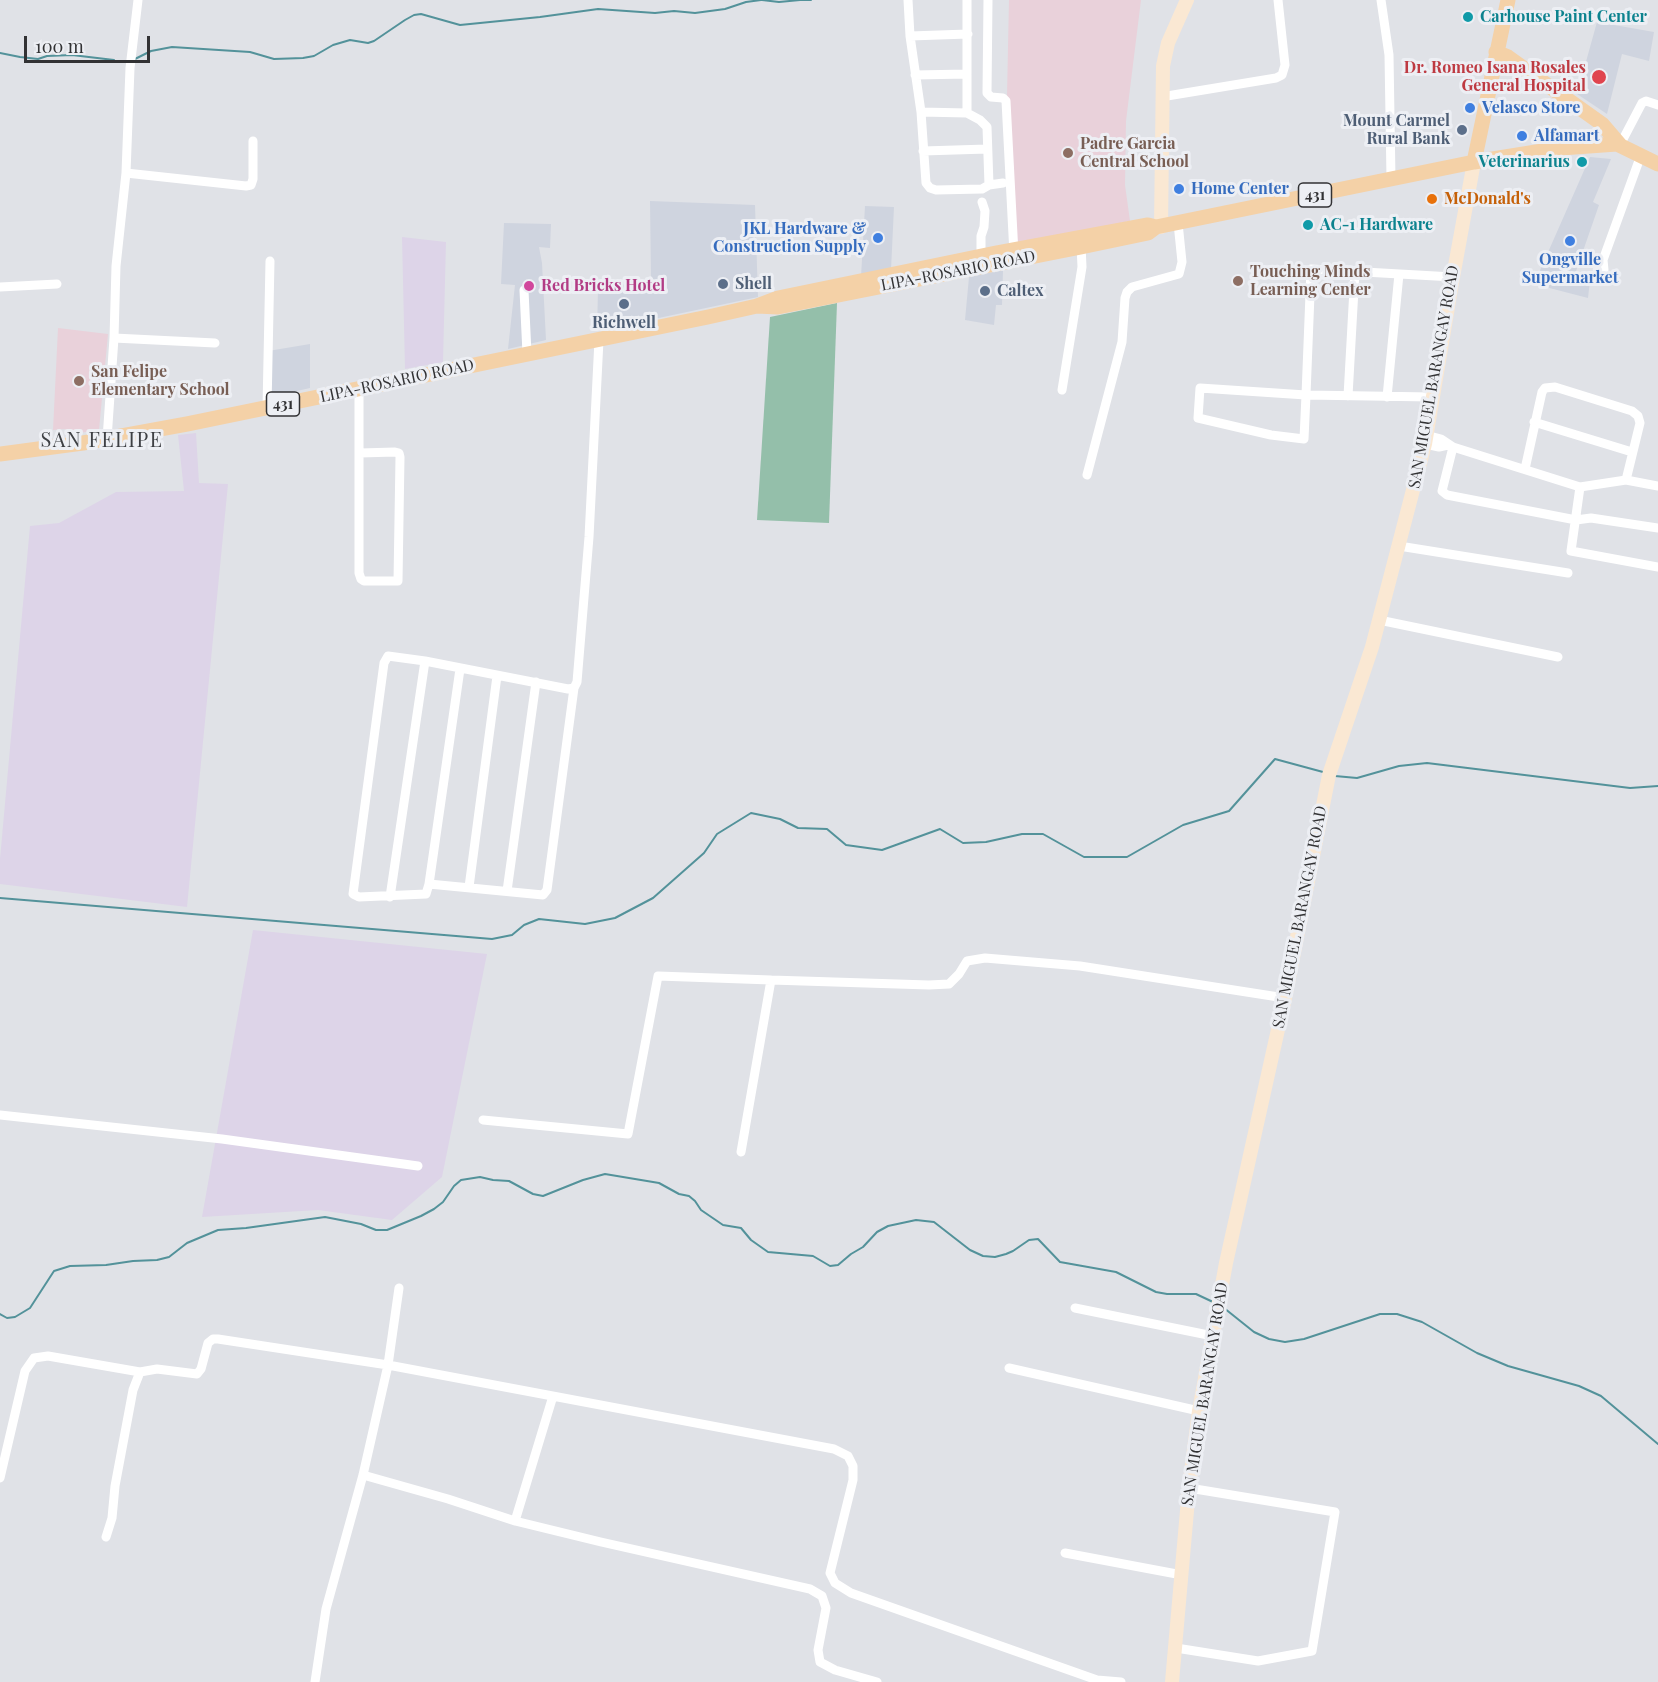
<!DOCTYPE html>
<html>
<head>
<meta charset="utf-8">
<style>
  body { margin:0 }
  #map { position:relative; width:1658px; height:1682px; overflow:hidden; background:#e0e2e7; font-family:"Playfair Display",serif }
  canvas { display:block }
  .scale { position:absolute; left:24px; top:36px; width:126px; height:27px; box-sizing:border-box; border:3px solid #323234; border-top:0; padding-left:8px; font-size:18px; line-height:21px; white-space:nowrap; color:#323234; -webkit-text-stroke:4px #edeff4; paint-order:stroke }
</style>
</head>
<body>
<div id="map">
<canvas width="1658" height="1682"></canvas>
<div class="scale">100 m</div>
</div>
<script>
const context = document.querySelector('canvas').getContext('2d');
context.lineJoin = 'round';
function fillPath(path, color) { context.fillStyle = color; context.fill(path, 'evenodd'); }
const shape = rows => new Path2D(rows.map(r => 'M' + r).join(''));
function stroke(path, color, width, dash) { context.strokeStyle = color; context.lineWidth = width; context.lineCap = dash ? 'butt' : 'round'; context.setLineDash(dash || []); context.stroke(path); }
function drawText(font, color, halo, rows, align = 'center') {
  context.font = font + ' "Playfair Display",serif'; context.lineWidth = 6; context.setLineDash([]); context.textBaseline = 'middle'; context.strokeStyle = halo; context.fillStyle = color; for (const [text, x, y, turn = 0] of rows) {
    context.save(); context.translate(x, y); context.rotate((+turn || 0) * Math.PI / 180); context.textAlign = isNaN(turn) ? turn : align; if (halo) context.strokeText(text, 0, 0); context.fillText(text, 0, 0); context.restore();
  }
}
fillPath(shape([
  [1597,22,1654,32,1649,61,1622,54,1607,114,1577,94],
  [1590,157,1611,159,1593,202,1599,205,1574,277,1590,280,1588,298,1534,284],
  [650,201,755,205,758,297,597,331,598,290,651,278],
  [865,206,894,207,891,270,861,277],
  [504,223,551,224,550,248,539,247,542,263,546,340,508,349,515,285,501,284],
  [1003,270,1002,305,996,305,994,325,965,320,969,277],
  [310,344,310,388,266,398,268,351]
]), '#cfd4df');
fillPath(shape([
  [402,237,446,242,443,362,405,369],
  [196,433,199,483,228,484,187,907,0,884,0,859,30,526,59,523,116,492,184,491,178,435],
  [253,930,487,954,442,1177,392,1220,318,1210,202,1217]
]), '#ddd4e8');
fillPath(shape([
  [1009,0,1141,0,1126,121,1125,185,1130,221,1015,246,1007,95],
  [58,328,108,334,99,430,66,435,65,429,53,430]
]), '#e9d1da');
fillPath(shape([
  [837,303,829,523,757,520,770,317]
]), '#94bfaa');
stroke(shape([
  [762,0,779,2,800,0],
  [800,0,811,0],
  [0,53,20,57,38,59,47,56,72,55,114,60],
  [135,59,151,51,172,47,250,52,274,59,303,58,314,56,333,45,350,40,368,43,374,41,405,20,414,15,421,14,460,25,540,17,598,9,655,13,674,11,695,13,725,9,746,2,761,0],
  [1335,776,1357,778,1399,766,1427,763,1630,788,1658,786],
  [0,898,492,939,512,935,524,925,539,919,585,924,615,918,653,898,704,853,717,834,751,813,780,819,798,828,827,829,846,845,882,850,940,829,963,843,986,842,1022,834,1043,834,1084,857,1127,857,1183,825,1229,811,1275,759,1323,772],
  [1224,1308,1254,1332,1269,1339,1285,1342,1304,1339,1380,1314,1397,1314,1422,1322,1477,1353,1508,1366,1579,1386,1601,1396,1658,1444],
  [0,1314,7,1318,15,1317,30,1308,54,1271,70,1266,106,1265,133,1261,157,1260,169,1257,187,1243,218,1230,246,1228,325,1217,361,1224,376,1230,387,1230,421,1216,434,1209,443,1202,454,1186,461,1180,480,1177,493,1180,509,1181,533,1194,543,1196,583,1180,605,1174,659,1183,679,1194,689,1196,695,1201,701,1210,723,1225,741,1228,751,1240,768,1252,813,1256,830,1266,838,1265,851,1254,863,1247,877,1232,888,1226,916,1220,934,1222,970,1250,983,1256,995,1257,1006,1254,1013,1251,1029,1240,1038,1239,1060,1262,1116,1272,1156,1292,1167,1294,1196,1294,1213,1302]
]), '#53929a', 2);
stroke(shape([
  [908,0,910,36,921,112,926,183,930,188,936,190,982,189,989,185,1003,183],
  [967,0,967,113,980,120,987,127,989,185],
  [988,0,987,93,991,97,1003,98,1006,101,1014,254],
  [1381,0,1389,55,1391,179],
  [910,36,968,34],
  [915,75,967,74],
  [1161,97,1276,78,1282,75,1285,65,1278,0],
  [921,112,967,113],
  [1620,145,1642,103,1646,101,1658,105],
  [923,151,987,149],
  [126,173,246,186,251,185,253,179,253,141],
  [981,261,981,236,984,227,985,211,982,202],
  [1604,270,1603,260,1641,155],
  [0,287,57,284],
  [524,290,527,354],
  [114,338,215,343],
  [359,390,359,573,361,579,364,581,398,581,400,457,399,453,395,452,360,453],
  [1062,390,1082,267,1081,245],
  [1348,396,1355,271],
  [1387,397,1399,274],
  [1432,397,1306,395,1200,388,1198,418,1271,435,1304,439,1306,395,1311,269,1453,277],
  [267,408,270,261],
  [1534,422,1632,452],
  [1426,435,1441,439,1453,447,1580,487,1626,480,1658,486],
  [107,439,114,338,116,266,126,173,130,68,138,0],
  [1425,444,1439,447,1448,445],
  [1453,447,1442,491,1447,495,1576,520,1591,518,1658,528],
  [1525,469,1542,392,1545,388,1555,387,1632,411,1638,416,1640,423,1626,480],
  [1087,475,1122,342,1125,298,1127,292,1132,287,1179,274,1182,262,1178,223],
  [1580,487,1571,551,1658,567],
  [1399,546,1568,573],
  [1379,620,1558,657],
  [574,688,568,689,425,661,388,656,384,663,353,894,359,897,426,894,429,884,543,895,547,890,574,688,577,682,589,537,599,340],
  [429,884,460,669],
  [469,887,497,676],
  [507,891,536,682],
  [390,897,425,661],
  [0,1115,222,1139,418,1166],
  [483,1120,628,1134,658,976,771,980],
  [741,1152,771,980,929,985,949,984,959,974,967,961,985,958,1080,966,1285,998],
  [1075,1308,1213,1336],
  [1009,1368,1199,1411],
  [363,1475,448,1499,515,1521,601,1542,810,1589,822,1596,826,1608,818,1650,820,1662,835,1670,877,1682],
  [0,1478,25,1371,34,1358,48,1356,140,1372],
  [515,1521,553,1396],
  [106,1537,112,1518,115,1486,133,1390,140,1372,157,1369,197,1374,201,1369,208,1343,213,1339,218,1339,388,1365,834,1449,848,1456,853,1466,853,1480,830,1573,835,1583,851,1593,1097,1680,1121,1682],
  [1065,1553,1182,1575],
  [1176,1648,1258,1661,1312,1651,1335,1512,1189,1488],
  [315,1682,326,1609,363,1475,388,1365,399,1288]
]), '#fff', 9);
stroke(shape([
  [1161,227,1163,66,1168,43,1187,0],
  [1172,1682,1189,1488,1199,1411,1226,1263,1285,998,1329,775,1372,647,1425,444,1453,277,1474,162]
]), '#fae8d3', 14);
stroke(shape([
  [1496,52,1508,57,1602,124,1620,145],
  [1474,162,1508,0],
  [1156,227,1474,162,1561,148,1617,144,1658,164],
  [0,454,83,443,187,424,708,317,757,306,778,298,996,253,1148,225,1156,227,1148,233,1081,247,778,307,757,306]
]), '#f4d1a7', 15);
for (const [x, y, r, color] of [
  [1468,17,6,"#0f9aa8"],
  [1599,77,8,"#e0444e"],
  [1470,108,6,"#3f7fe0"],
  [1462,130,6,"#5c6f8a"],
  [1522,136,6,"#3f7fe0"],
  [1068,153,6,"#8d6e63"],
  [1582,162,6,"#0f9aa8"],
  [1179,189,6,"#3f7fe0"],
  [1432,199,6,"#e8710a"],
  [1308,225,6,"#0f9aa8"],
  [878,238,6,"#3f7fe0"],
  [1570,241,6,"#3f7fe0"],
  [1238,281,6,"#8d6e63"],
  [723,284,6,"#5c6f8a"],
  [529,286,6,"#d1479c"],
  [985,291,6,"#5c6f8a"],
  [624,304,6,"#5c6f8a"],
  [79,381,6,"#8d6e63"]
]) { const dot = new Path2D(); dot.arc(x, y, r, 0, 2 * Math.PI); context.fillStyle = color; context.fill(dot); stroke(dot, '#edeff4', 2); }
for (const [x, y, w] of [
  [1315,195,33],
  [283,404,33]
]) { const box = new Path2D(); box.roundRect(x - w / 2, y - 12, w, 24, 4.5); context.fillStyle = '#edeff4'; context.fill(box); stroke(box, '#323234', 1.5); }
drawText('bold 15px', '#323234', null, [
  ["431",1315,195],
  ["431",283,404]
]);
drawText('bold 16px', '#0d838f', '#edeff4', [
  ["Carhouse Paint Center",1480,17],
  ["Veterinarius",1570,162,"right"],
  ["AC-1 Hardware",1320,225]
], 'left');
drawText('bold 16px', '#be3a42', '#edeff4', [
  ["Dr. Romeo Isana Rosales",1586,68],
  ["General Hospital",1586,86]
], 'right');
drawText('bold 16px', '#366cbe', '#edeff4', [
  ["Velasco Store",1482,108],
  ["Alfamart",1534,136],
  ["Home Center",1191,189],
  ["JKL Hardware &",866,229,"right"],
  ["Construction Supply",866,247,"right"],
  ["Ongville",1570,260,"center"],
  ["Supermarket",1570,278,"center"]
], 'left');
drawText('bold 16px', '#4e5e75', '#edeff4', [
  ["Mount Carmel",1450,121,"right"],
  ["Rural Bank",1450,139,"right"],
  ["Shell",735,284],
  ["Caltex",997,291],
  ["Richwell",624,323,"center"]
], 'left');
drawText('bold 16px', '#785e54', '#edeff4', [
  ["Padre Garcia",1080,144],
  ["Central School",1080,162],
  ["Touching Minds",1250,272],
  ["Learning Center",1250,290],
  ["San Felipe",91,372],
  ["Elementary School",91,390]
], 'left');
drawText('bold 16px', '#c56008', '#edeff4', [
  ["McDonald's",1444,199]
], 'left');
drawText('16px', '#323234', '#edeff4', [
  ["LIPA-ROSARIO ROAD",958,271,-11],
  ["SAN MIGUEL BARANGAY ROAD",1434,377,-80],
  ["LIPA-ROSARIO ROAD",397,381,-12],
  ["SAN MIGUEL BARANGAY ROAD",1300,917,-79],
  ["SAN MIGUEL BARANGAY ROAD",1205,1394,-81]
]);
drawText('bold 16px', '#b23c85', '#edeff4', [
  ["Red Bricks Hotel",541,286]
], 'left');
context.letterSpacing = '1.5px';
drawText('20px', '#3e4044', '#edeff4', [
  ["SAN FELIPE",102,441]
]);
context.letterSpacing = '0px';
</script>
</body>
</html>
